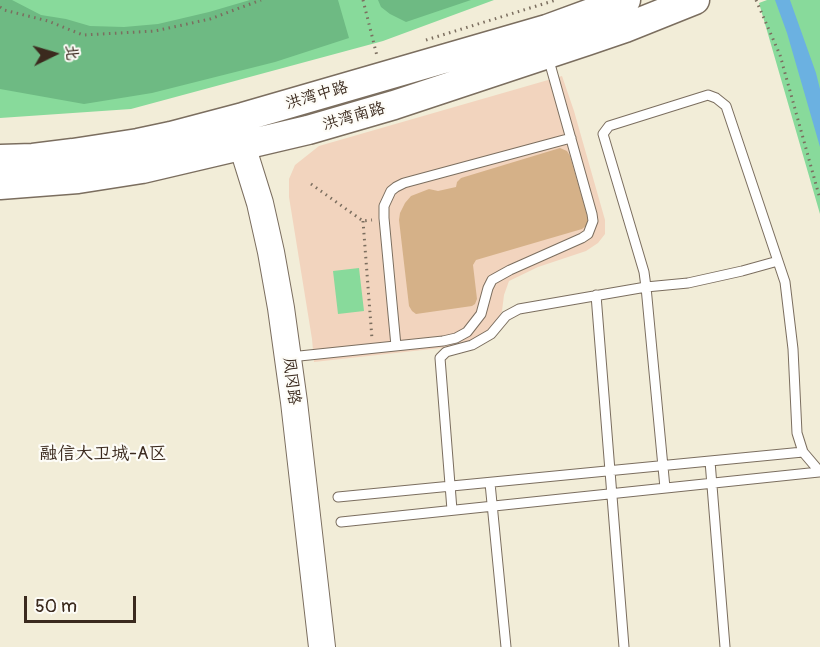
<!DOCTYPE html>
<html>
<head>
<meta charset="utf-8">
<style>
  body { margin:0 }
  #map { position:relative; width:820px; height:647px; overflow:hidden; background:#f2edd8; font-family:Pangolin,"LXGW WenKai TC",sans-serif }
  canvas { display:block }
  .north { position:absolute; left:24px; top:24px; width:60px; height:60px; -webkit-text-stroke:4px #fdfcf7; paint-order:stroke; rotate:85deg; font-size:16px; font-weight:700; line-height:24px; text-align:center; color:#3b2a1e }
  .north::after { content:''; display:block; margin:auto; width:21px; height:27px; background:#3b2a1e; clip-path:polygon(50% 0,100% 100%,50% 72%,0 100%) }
  .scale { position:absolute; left:24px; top:596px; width:112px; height:27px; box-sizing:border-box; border:3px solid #3b2a1e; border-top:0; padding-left:8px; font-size:18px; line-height:21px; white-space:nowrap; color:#3b2a1e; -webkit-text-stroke:4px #fdfcf7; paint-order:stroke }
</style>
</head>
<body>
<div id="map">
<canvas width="820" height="647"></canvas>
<div class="north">北</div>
<div class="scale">50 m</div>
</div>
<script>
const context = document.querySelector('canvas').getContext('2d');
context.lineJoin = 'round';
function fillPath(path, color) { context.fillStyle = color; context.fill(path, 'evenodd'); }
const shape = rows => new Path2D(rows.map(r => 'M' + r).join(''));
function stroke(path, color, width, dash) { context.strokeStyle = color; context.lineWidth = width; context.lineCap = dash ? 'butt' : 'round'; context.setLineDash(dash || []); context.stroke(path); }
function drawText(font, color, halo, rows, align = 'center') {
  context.font = font + ' Pangolin,"LXGW WenKai TC",sans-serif'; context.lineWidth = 4.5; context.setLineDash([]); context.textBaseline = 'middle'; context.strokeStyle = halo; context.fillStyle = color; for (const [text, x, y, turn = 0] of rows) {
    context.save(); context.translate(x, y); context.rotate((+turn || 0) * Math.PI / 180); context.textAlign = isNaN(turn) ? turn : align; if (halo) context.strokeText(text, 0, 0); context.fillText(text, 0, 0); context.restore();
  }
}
fillPath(shape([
  [562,76,574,111,605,220,605,234,598,243,586,251,538,267,509,281,504,295,502,311,494,326,468,345,314,362,312,339,289,197,289,179,295,165,319,146]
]), '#f2d4be');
fillPath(shape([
  [0,0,494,0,383,41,131,109,0,118],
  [767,0,820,0,820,214,759,3],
  [359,268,364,311,338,314,333,271]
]), '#88da9b');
fillPath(shape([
  [0,0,12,0,41,15,66,19,90,26,124,27,158,24,209,12,250,0,338,0,349,38,275,62,152,93,84,104,0,89],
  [378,0,471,0,406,22,390,14,381,7]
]), '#6eba83');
fillPath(shape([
  [775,0,790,0,816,73,820,89,820,147,787,33]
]), '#6bb1e1');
fillPath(shape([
  [560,148,567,151,570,156,585,208,588,220,587,225,582,229,476,260,473,265,477,299,475,304,472,306,416,314,412,311,409,306,399,220,400,213,405,203,411,196,429,189,438,191,456,187,457,182,461,178]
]), '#d5b188');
const service = shape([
  [596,295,624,647],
  [396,346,384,218,384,206,391,191,396,187,404,183,571,138],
  [290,357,443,341,456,338,467,332,481,314,488,288,492,280,510,270,582,238,588,234,593,221,592,214,548,57],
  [710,461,725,647],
  [490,483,506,647],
  [665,488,646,287,688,283,742,271,778,261],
  [338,497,803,452],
  [452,510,440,358,446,352,472,345,491,334,506,316,519,309,646,287,644,272,603,134,609,126,708,95,716,98,726,106,785,282,793,349,797,433,803,452,820,472],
  [341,522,819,472]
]);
const secondary = shape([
  [236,126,260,203,271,252,281,308,294,402,322,647]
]);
const primary = shape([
  [0,159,33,158,73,153,138,143,171,136,243,117,547,29,626,0],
  [0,185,78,179,142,169,308,130,394,105,587,41,625,28,695,0]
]);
stroke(service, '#7b6e5f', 11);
stroke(secondary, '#7b6e5f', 28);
stroke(primary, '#7b6e5f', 31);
stroke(shape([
  [363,0,377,56],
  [756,0,780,55,820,199],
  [0,7,4,10,48,21,83,35,155,31,210,19,261,0],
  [426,40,556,0],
  [311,184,363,221,372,220],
  [363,221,372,339]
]), '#7b6e5f', 3, [1.5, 4.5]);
stroke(service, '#fff', 9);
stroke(secondary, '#fff', 26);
stroke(primary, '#fff', 28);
drawText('16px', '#3b2a1e', '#fdfcf7', [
  ["洪湾中路",317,96,-16],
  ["洪湾南路",354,117,-16],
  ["凤冈路",291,381,83]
]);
drawText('18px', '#3b2a1e', '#fdfcf7', [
  ["融信大卫城-A区",103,454]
]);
</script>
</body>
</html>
